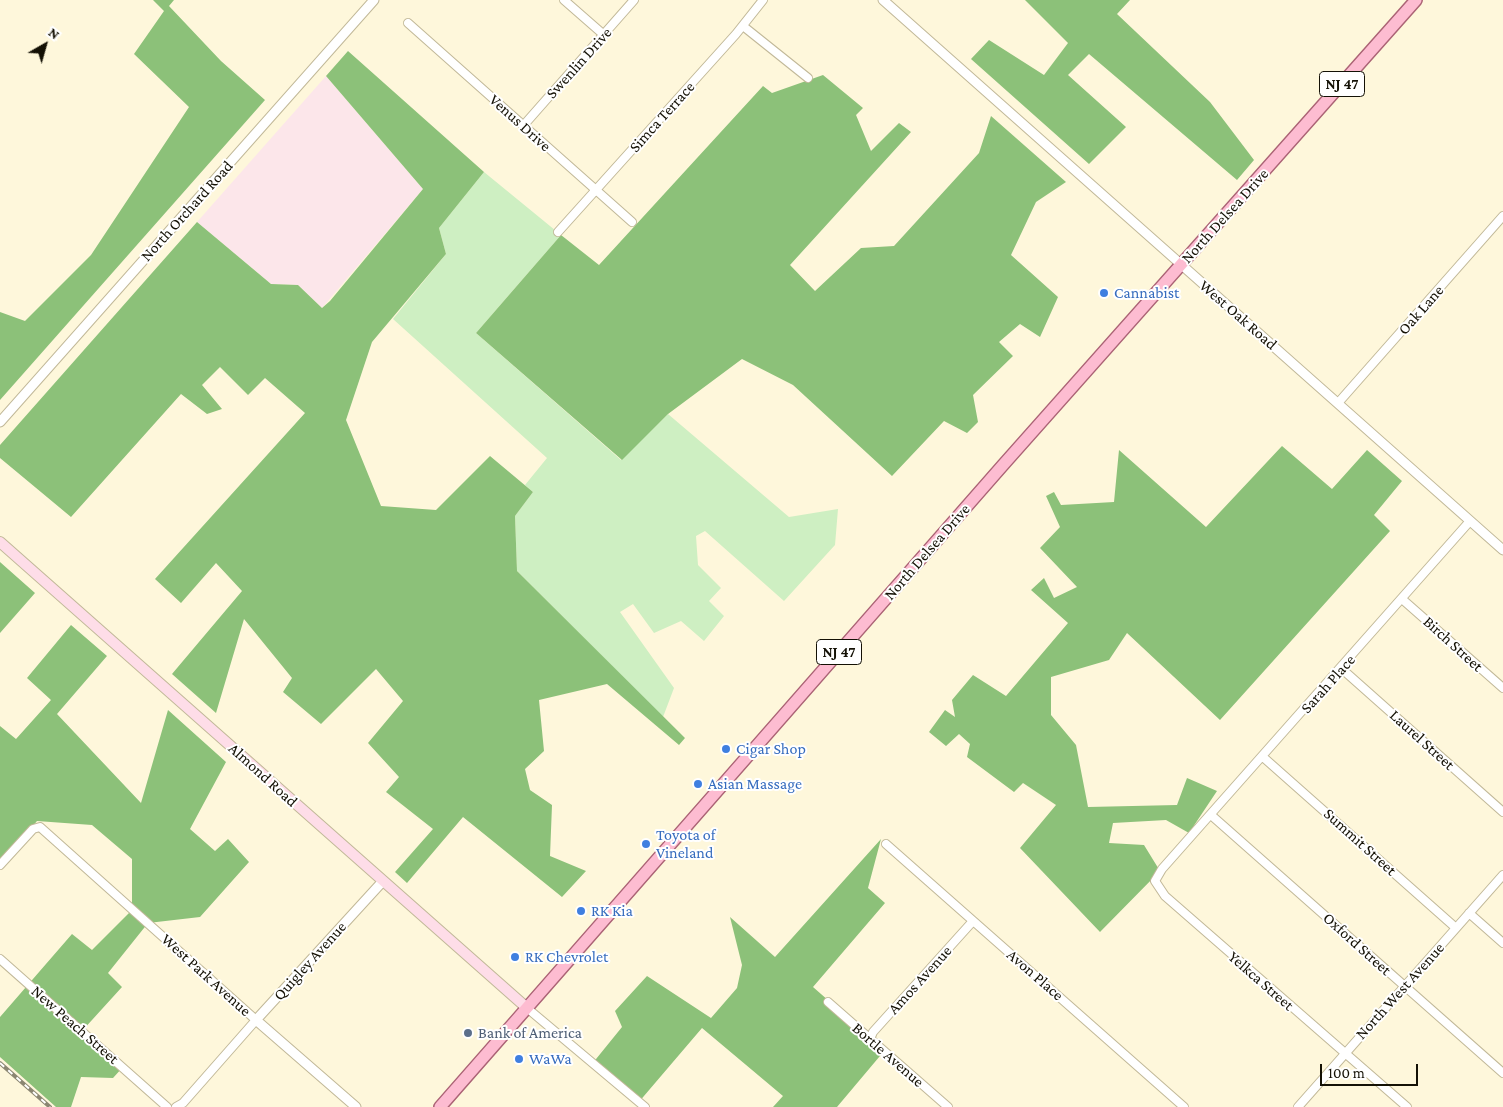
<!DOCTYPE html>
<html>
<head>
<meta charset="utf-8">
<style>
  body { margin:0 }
  #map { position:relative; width:1503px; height:1107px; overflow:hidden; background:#fef7db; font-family:"Crimson Pro",serif }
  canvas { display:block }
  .north { position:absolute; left:20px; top:20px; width:50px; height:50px; -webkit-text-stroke:4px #fff; paint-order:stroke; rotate:38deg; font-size:14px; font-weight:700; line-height:20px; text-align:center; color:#141105 }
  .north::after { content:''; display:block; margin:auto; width:18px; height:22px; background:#141105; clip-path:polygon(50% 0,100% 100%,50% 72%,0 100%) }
  .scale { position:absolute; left:1320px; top:1064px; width:98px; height:22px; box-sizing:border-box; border:2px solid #141105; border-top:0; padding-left:6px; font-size:15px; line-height:18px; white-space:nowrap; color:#141105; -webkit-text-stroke:4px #fff; paint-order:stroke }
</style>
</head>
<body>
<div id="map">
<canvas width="1503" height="1107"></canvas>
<div class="north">N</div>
<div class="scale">100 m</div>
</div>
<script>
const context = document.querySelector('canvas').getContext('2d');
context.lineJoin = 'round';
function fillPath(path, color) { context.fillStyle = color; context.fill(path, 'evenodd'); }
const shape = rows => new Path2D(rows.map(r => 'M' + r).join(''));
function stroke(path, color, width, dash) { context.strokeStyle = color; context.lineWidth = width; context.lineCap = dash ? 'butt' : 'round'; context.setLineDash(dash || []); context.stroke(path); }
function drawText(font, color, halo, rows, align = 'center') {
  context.font = font + ' "Crimson Pro",serif'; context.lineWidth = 4; context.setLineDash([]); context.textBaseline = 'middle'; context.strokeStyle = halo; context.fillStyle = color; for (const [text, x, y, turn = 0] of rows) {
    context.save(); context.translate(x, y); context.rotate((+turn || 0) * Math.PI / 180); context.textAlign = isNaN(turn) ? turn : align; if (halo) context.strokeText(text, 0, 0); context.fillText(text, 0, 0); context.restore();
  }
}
fillPath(shape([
  [326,76,423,189,322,308,298,285,271,284,197,222]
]), '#fce6ea');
fillPath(shape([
  [484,172,561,235,476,333,621,460,668,414,789,517,838,509,835,545,784,601,705,531,696,536,698,565,721,588,709,601,724,616,704,641,681,621,654,633,633,604,620,612,674,688,663,717,517,571,515,516,533,492,525,485,547,458,393,319,446,254,439,228]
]), '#ceefc2');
fillPath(shape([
  [153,0,174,0,169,6,221,61,265,100,0,400,0,312,25,321,91,255,189,107,134,54,164,11],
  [1025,0,1130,0,1117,14,1210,102,1254,160,1237,180,1089,54,1068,75,1126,127,1089,164,971,59,989,40,1044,75,1068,43],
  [348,51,484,172,439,228,446,254,372,342,346,420,381,506,436,510,490,456,533,492,515,516,517,571,685,738,679,745,607,684,539,700,544,751,525,769,530,790,552,805,550,856,586,871,562,897,463,817,407,883,395,872,433,829,386,792,399,777,368,743,403,701,376,669,321,724,283,692,292,678,244,619,216,713,172,674,242,591,216,563,181,603,155,579,305,413,265,378,248,395,220,367,202,385,222,409,207,414,181,394,71,517,0,458,0,445,197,222,271,284,298,285,322,308,330,301,423,189,326,76],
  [823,75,863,108,856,115,871,151,899,123,911,132,790,265,815,291,861,248,894,246,979,153,991,116,1066,182,1036,202,1011,255,1058,297,1040,337,1020,324,999,342,1013,356,973,395,978,422,967,433,944,421,892,476,793,385,742,359,668,414,622,460,476,333,561,235,599,265,763,86,772,93],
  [1282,446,1332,489,1367,450,1402,481,1374,515,1390,531,1220,720,1127,633,1109,660,1051,677,1051,715,1076,745,1088,807,1177,805,1187,778,1217,791,1189,833,1166,820,1113,823,1109,843,1144,845,1160,871,1100,932,1020,848,1056,805,1023,783,1014,792,967,757,970,744,959,734,946,746,929,732,945,710,955,717,952,700,973,675,1006,696,1068,623,1031,590,1044,578,1054,598,1077,587,1040,548,1060,527,1046,496,1054,492,1061,505,1114,502,1119,450,1206,527],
  [0,562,35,593,0,633],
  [71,625,107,656,57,714,141,803,168,710,226,762,190,829,215,851,228,839,249,862,200,917,148,923,108,973,122,987,82,1031,123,1067,113,1078,81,1077,71,1107,56,1107,0,1057,0,1017,72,934,92,950,132,910,132,859,92,825,37,821,0,865,0,726,16,739,51,700,27,678],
  [881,839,868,888,885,903,813,987,885,1050,837,1107,773,1107,783,1096,702,1028,638,1103,592,1064,622,1027,615,1011,647,976,711,1018,737,988,742,965,730,917,775,957]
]), '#8cc179');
const minor = shape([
  [564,0,604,35],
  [408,23,632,222],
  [743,26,808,78],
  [523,126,634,0],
  [558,232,736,34,763,0],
  [1338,403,1503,216],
  [1402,599,1503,688],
  [1342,669,1503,812],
  [1263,757,1456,928],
  [1211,815,1503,1073],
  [886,844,1184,1107],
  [0,865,33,829,40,827,256,1020,183,1103,176,1107],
  [1469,913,1503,943],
  [0,959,167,1107],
  [828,1002,948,1107],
  [527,1008,645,1107],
  [870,1039,873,1032,973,921],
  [1298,1107,1503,875],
  [1407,1107,1165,896,1155,881,1162,869,1470,521]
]);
const tertiary = shape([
  [883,0,1503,550],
  [0,422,374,0],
  [356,1107,256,1020,383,881]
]);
const secondary = shape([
  [0,542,527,1008]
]);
const primary = shape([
  [440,1107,1003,465,1416,0]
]);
stroke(minor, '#c1b898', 10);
stroke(tertiary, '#c1b898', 11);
stroke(secondary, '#c1b898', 12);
stroke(primary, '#ab6375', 14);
stroke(minor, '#fff', 8);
stroke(tertiary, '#fff', 9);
stroke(secondary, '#fedde8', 10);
stroke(primary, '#fdbcd1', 11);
const rail = shape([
  [0,1063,50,1107]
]);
stroke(rail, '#8b8672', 4);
stroke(rail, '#fff', 2, [5.5]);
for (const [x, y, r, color] of [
  [1104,293,5,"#3f7fe0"],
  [726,749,5,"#3f7fe0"],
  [698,784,5,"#3f7fe0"],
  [646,844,5,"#3f7fe0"],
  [581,911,5,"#3f7fe0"],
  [515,957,5,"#3f7fe0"],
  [468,1033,5,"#5c6f8a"],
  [519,1059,5,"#3f7fe0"]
]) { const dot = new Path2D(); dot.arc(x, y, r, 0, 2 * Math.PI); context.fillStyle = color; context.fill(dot); stroke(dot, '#fff', 2); }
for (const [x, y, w] of [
  [1342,84,45],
  [839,652,45]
]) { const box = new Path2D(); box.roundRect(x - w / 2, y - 12.5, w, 25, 4); context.fillStyle = '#fff'; context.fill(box); stroke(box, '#141105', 1); }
drawText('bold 15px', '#141105', null, [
  ["NJ 47",1342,84],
  ["NJ 47",839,652]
]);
drawText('16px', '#141105', '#fff', [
  ["Swenlin Drive",579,63,-48],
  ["Simca Terrace",662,117,-48],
  ["Venus Drive",520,123,42],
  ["North Orchard Road",187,211,-48],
  ["North Delsea Drive",1225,216,-48],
  ["Oak Lane",1421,310,-49],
  ["West Oak Road",1238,315,41],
  ["North Delsea Drive",927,552,-49],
  ["Birch Street",1453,644,42],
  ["Sarah Place",1328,684,-48],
  ["Laurel Street",1422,740,42],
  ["Almond Road",263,775,42],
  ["Summit Street",1360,842,42],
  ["Oxford Street",1357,944,42],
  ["Quigley Avenue",310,961,-48],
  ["West Park Avenue",206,975,42],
  ["Avon Place",1035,975,41],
  ["Amos Avenue",920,980,-48],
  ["Yelkca Street",1261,981,41],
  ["North West Avenue",1400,991,-48],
  ["New Peach Street",75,1025,41],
  ["Bortle Avenue",888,1055,41]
]);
drawText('16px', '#366cbe', '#fff', [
  ["Cannabist",1114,293],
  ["Cigar Shop",736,749],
  ["Asian Massage",708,784],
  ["Toyota of",656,835],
  ["Vineland",656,853],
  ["RK Kia",591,911],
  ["RK Chevrolet",525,957],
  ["WaWa",529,1059]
], 'left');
drawText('16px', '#4e5e75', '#fff', [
  ["Bank of America",478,1033]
], 'left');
</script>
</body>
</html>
